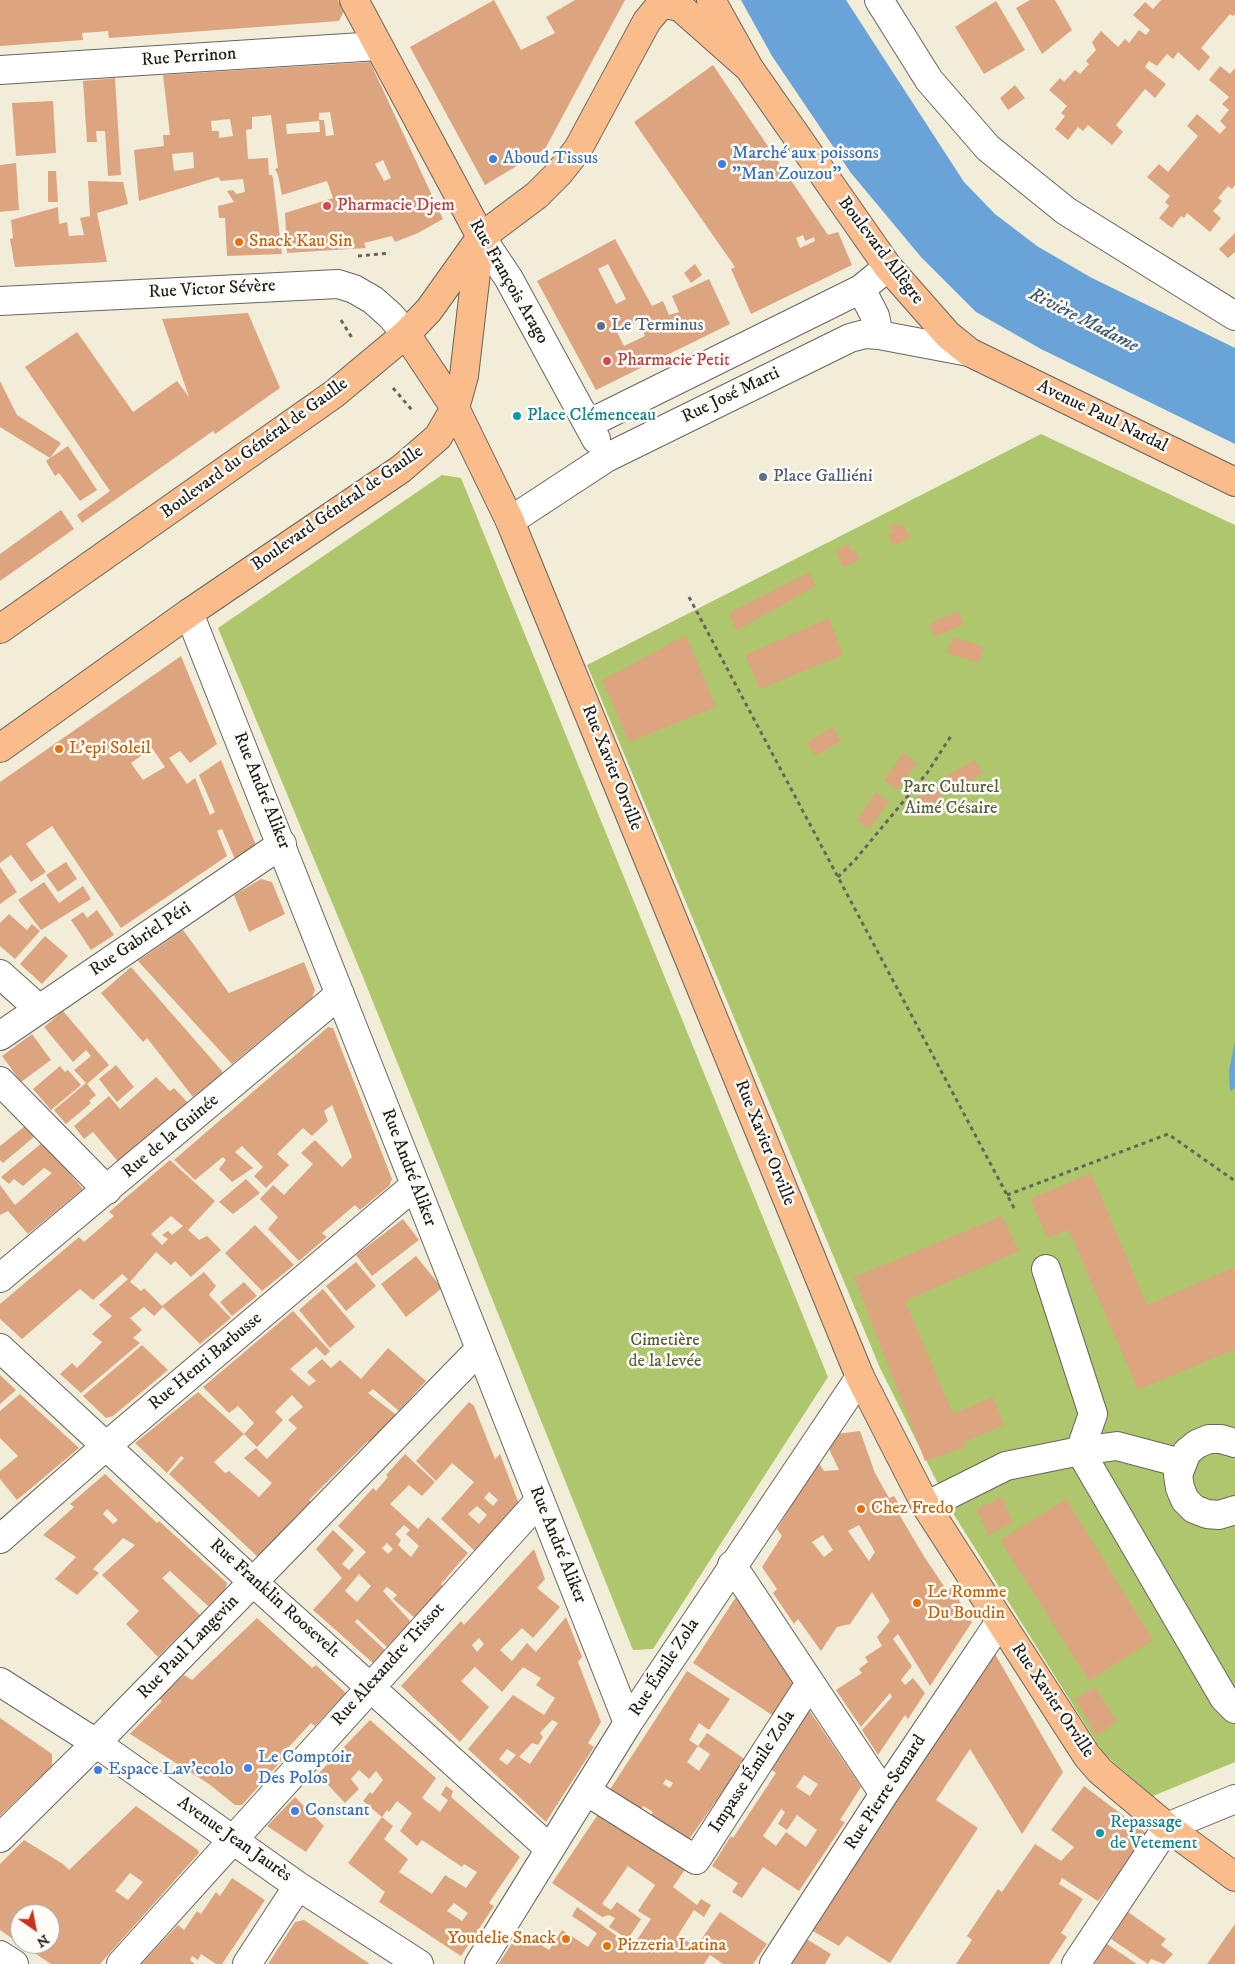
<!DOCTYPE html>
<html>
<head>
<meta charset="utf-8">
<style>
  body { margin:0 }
  #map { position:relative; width:1235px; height:1964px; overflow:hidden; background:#f2edd8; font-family:"IM FELL DW Pica",serif }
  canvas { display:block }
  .north { position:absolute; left:10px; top:1904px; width:50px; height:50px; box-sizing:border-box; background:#fdfcf7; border:1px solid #a3a29f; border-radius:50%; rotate:147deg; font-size:14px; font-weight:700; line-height:20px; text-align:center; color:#1c1c1c }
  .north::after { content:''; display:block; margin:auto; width:18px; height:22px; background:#c8321e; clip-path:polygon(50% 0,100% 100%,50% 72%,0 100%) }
</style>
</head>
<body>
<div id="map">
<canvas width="1235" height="1964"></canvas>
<div class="north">N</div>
</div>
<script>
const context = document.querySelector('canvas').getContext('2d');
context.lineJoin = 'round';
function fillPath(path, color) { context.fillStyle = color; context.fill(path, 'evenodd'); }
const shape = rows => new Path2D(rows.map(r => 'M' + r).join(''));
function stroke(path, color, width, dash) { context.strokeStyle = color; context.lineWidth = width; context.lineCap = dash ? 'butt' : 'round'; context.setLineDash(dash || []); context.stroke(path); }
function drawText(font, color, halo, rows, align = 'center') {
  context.font = font + ' "IM FELL DW Pica",serif'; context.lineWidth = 5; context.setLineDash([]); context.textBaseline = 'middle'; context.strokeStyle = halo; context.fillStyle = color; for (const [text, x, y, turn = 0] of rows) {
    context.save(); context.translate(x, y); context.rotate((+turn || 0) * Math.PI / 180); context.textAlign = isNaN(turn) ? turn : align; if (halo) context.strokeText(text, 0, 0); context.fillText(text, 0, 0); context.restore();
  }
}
fillPath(shape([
  [1041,434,1235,525,1235,1762,1153,1796,1103,1753,951,1510,880,1368,587,665],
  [442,475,461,478,828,1377,653,1649,633,1650,363,977,218,628]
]), '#aec76c');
fillPath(shape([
  [741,0,846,0,964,182,995,214,1037,246,1090,277,1235,348,1235,444,1041,349,976,312,921,257,851,173,772,56],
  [1235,1041,1235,1088,1230,1091,1229,1071]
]), '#69a3d8');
fillPath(shape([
  [0,0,338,0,344,11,339,21,109,38,108,31,96,32,82,33,83,40,0,46],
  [494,0,521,50,555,33,546,17,575,0,625,0,545,149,485,185,410,47],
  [1030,0,1055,0,1072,30,1042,54,1016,8],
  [1161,0,1235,0,1235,14,1233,16,1230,14,1201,48,1210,57,1199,71,1178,52,1173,59,1167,54,1157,66,1149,61,1145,67,1166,84,1155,98,1145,89,1116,125,1123,132,1112,145,1088,125,1083,131,1078,127,1068,140,1055,129,1065,116,1061,113,1067,106,1049,90,1060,78,1064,82,1075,70,1080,74,1089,64,1086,61,1096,50,1092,42,1101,31,1118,47,1125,39,1129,43,1139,30,1146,35,1150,30,1133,15,1145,2,1153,9],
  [996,1,1025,50,984,74,955,27],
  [370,62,443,219,418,233,395,242,392,236,364,243,366,248,287,253,285,213,333,198,327,181,282,195,278,175,275,169,278,168,271,115,252,117,252,129,246,130,248,159,268,158,269,175,272,175,273,179,282,254,227,256,225,218,219,218,218,206,234,202,227,191,233,190,236,194,245,192,243,179,221,181,218,177,139,201,134,150,164,146,163,135,170,135,163,75],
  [330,112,334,135,326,136,324,120,319,120,320,132,287,134,286,124,319,121,319,113],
  [230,119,233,136,219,138,219,131,212,131,211,121],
  [193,152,194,168,174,171,172,154],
  [383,160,391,178,384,181,375,164],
  [713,65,828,235,838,232,852,265,751,314,731,269,735,267,634,122],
  [803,235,805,241,814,237,815,241,800,248,796,238],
  [1220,66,1230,74,1235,68,1235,185,1232,189,1228,186,1218,198,1222,201,1213,211,1221,218,1210,232,1187,213,1184,218,1181,216,1172,228,1159,218,1169,206,1165,202,1170,196,1147,177,1159,164,1168,172,1198,136,1187,126,1197,114,1220,134,1226,127,1220,121,1229,110,1222,104,1229,97,1209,80],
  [115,78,121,175,108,176,105,131,96,131,97,142,87,142,83,81],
  [1015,85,1025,98,1008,110,1000,98],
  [53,101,56,153,16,156,12,103],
  [16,163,19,210,0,212,0,165],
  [48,171,56,171,58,202,48,202],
  [88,181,123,182,128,204,97,213,107,262,15,267,10,239,13,238,11,220,58,207,59,224,67,222,69,236,84,235,80,218,90,216],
  [1235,233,1235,252,1228,258,1219,249],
  [615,239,652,306,663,301,669,315,679,312,672,296,709,279,730,324,596,390,537,281],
  [608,264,626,299,616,304,598,269],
  [638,322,645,336,624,346,617,332],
  [695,264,702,275,691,283,684,273],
  [248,313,280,388,215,434,213,431,82,523,77,515,110,491,25,367,77,332,133,412,177,381,189,397,162,319],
  [0,381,17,415,61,443,50,458,68,446,97,490,80,501,59,473,55,476,46,461,50,458,0,427],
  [61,510,74,529,0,581,0,554],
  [896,523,899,526,903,524,910,538,893,546,888,535,893,532,889,526],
  [847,543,851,551,855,549,860,560,843,567,836,552],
  [809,572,816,586,736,631,729,613],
  [958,611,964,624,935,637,929,624],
  [829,618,843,655,760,689,745,655],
  [686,635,716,707,629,742,602,680],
  [953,637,984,647,979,663,947,653],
  [181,656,217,744,190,763,180,751,169,758,187,784,195,778,210,815,215,812,199,775,221,760,258,850,237,864,222,829,217,831,227,856,121,928,52,826,26,844,46,872,31,882,11,855,0,863,0,782],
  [152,748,165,767,143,780,131,763],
  [833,727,841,741,815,756,807,742],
  [903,753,917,763,897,790,884,780],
  [975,760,983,773,954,790,946,776],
  [934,784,944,798,919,818,908,805],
  [876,792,889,802,869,829,857,820],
  [66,862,77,879,58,892,46,875],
  [0,867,17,892,0,904],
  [261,879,272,882,285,914,249,932,234,895],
  [44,882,59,903,83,886,91,899,41,930,18,900],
  [97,910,114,935,91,950,71,920,83,912,87,918],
  [9,914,27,930,32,924,40,931,15,959,0,946,0,923],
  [183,930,229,993,304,962,315,990,312,998,232,1064,138,961],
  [45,936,68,956,42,984,20,964],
  [131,967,222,1071,222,1074,193,1097,147,1038,143,1042,101,993],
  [63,1011,109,1065,87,1084,96,1095,89,1101,91,1103,66,1124,54,1110,86,1083,74,1070,91,1056,86,1050,73,1062,44,1027],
  [328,1027,333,1028,392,1179,389,1186,360,1210,355,1205,322,1233,327,1237,299,1261,268,1229,278,1217,260,1199,273,1185,284,1195,313,1164,301,1153,315,1140,342,1167,352,1157,332,1105,324,1111,328,1121,312,1136,303,1128,277,1154,289,1165,266,1188,254,1176,263,1167,242,1146,235,1152,253,1168,232,1182,219,1169,226,1160,223,1157,195,1180,174,1160],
  [32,1034,51,1060,21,1082,2,1056],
  [116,1065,134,1087,117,1102,99,1079],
  [60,1066,65,1072,68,1070,81,1085,51,1110,33,1089],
  [156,1077,170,1091,174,1088,189,1104,120,1164,93,1132,84,1139,74,1126,109,1096,120,1109],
  [25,1126,34,1137,3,1163,0,1160,0,1146],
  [43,1142,83,1189,28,1234,8,1211,0,1215,0,1185,15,1205,52,1173,44,1168,23,1186,14,1179,9,1184,1,1177],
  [170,1160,215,1201,188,1230,199,1240,207,1236,221,1250,191,1277,175,1261,171,1265,156,1252,130,1282,141,1291,144,1288,162,1306,204,1272,216,1286,209,1295,231,1318,200,1344,163,1307,154,1316,144,1307,130,1318,142,1330,133,1338,140,1343,81,1393,60,1374,72,1363,77,1368,102,1342,92,1334,112,1316,99,1305,128,1279,122,1274,93,1300,80,1289,22,1339,0,1319,0,1304,79,1237,84,1242,114,1216,109,1212],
  [171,1216,183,1226,172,1235,168,1231,162,1235,168,1239,162,1245,151,1234],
  [1091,1173,1147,1305,1235,1267,1235,1349,1138,1390,1069,1230,1048,1238,1030,1199],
  [246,1179,260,1193,233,1214,219,1202],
  [1002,1216,1019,1251,905,1301,953,1414,993,1397,1004,1425,964,1442,966,1447,925,1461,854,1277],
  [403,1219,419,1240,372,1276,356,1255],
  [255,1225,294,1265,262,1291,225,1253],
  [416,1256,442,1288,406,1317,381,1284],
  [356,1262,376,1286,346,1311,326,1286],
  [244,1282,257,1296,232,1316,220,1302],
  [323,1289,355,1327,330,1348,299,1310],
  [293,1311,330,1351,325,1356,316,1347,290,1369,309,1386,316,1381,307,1372,322,1359,331,1368,340,1360,361,1379,388,1348,426,1381,399,1411,373,1389,368,1393,399,1417,372,1444,368,1441,309,1500,313,1504,258,1557,169,1474,184,1458,181,1456,167,1473,135,1443,198,1392,244,1434,214,1462,225,1473,229,1471,259,1497,272,1483,244,1458,256,1448,267,1459,297,1428,288,1420,303,1407,292,1395,275,1412,283,1420,257,1447,244,1434,254,1423,238,1406,229,1413,203,1387],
  [142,1345,168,1370,113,1416,106,1418,83,1396],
  [0,1375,16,1390,0,1404],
  [20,1394,79,1448,17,1500,0,1479,0,1471,18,1456,0,1438,0,1411],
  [469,1402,474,1406,495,1459,500,1454,519,1504,476,1552,441,1519,474,1482,452,1463,436,1481,416,1461],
  [489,1492,498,1500,493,1506,484,1498],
  [477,1506,487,1515,479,1524,468,1514],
  [860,1431,875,1473,889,1498,894,1496,905,1514,900,1516,925,1558,948,1592,951,1587,972,1622,930,1686,898,1634,893,1639,912,1666,901,1680,905,1685,913,1678,925,1693,908,1719,905,1715,878,1755,862,1730,892,1697,890,1693,861,1727,836,1690,862,1673,859,1669,868,1662,865,1657,882,1646,877,1637,890,1621,872,1592,850,1624,837,1627,821,1651,798,1619,794,1624,773,1593,777,1589,762,1567,782,1536,777,1529,818,1462,824,1471,839,1470,828,1447,836,1434],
  [859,1525,875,1552,869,1561,848,1531],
  [823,1535,833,1550,824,1557,812,1542],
  [405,1454,435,1482,422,1496,409,1485,390,1504,418,1529,428,1517,468,1553,441,1584,444,1587,415,1618,393,1599,397,1595,387,1587,383,1591,411,1622,387,1647,357,1619,355,1622,385,1650,373,1663,313,1610,342,1578,316,1549,333,1530,354,1550,342,1564,349,1570,366,1552,338,1526,373,1488,376,1491,388,1477,386,1475],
  [404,1525,410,1530,406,1534,419,1546,411,1557,398,1545,401,1540,395,1534],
  [387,1543,393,1549,388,1554,382,1548],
  [359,1574,371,1586,357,1602,345,1591],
  [105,1474,157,1523,159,1521,227,1583,225,1590,208,1606,170,1571,162,1578,200,1615,158,1657,126,1624,139,1611,102,1575,135,1545,123,1538,93,1569,99,1573,77,1595,55,1579,76,1557,43,1535,74,1507,70,1504],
  [107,1509,118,1520,113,1524,103,1514],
  [1002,1497,1013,1523,988,1535,977,1509],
  [1066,1499,1153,1640,1089,1681,1000,1540],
  [534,1549,545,1579,537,1588,560,1607,533,1638,522,1628,500,1650,512,1661,527,1643,536,1652,566,1617,582,1657,578,1662,601,1722,588,1743,594,1747,546,1822,468,1749,513,1695,544,1715,555,1698,536,1685,541,1678,523,1667,502,1692,475,1667,461,1681,489,1707,460,1742,401,1686,461,1621,464,1625],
  [479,1638,484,1644,477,1652,472,1645],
  [552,1720,558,1723,530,1764,519,1757,532,1743,538,1745,543,1737,540,1733],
  [507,1749,516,1755,507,1765,499,1759],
  [738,1594,797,1683,775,1717,693,1663],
  [257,1618,312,1668,316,1665,346,1693,315,1726,311,1723,286,1750,289,1752,242,1805,235,1805,209,1784,130,1734,162,1701,159,1699,184,1675,192,1680],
  [995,1654,1063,1772,1022,1834,970,1749,936,1800,978,1828,890,1963,847,1936,839,1946,806,1927,987,1655],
  [687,1671,730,1699,709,1730,699,1723,689,1740,698,1746,687,1762,699,1771,710,1754,698,1746,707,1733,746,1760,718,1803,716,1801,688,1841,650,1817,653,1812,643,1806,639,1814,607,1794],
  [666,1779,673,1783,670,1788,663,1784],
  [1095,1687,1117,1721,1097,1736,1075,1699],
  [805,1710,809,1710,861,1787,840,1820,845,1822,799,1891,763,1867,742,1898,732,1892,738,1883,712,1866,731,1836,733,1838,776,1773,767,1767],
  [804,1775,818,1784,810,1796,796,1787],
  [781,1809,785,1812,778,1824,787,1830,797,1815,817,1830,806,1847,786,1832,776,1846,763,1836],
  [0,1718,52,1754,52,1766,0,1816],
  [370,1720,436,1778,422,1798,440,1812,448,1800,441,1795,446,1786,453,1791,451,1797,520,1857,489,1903,494,1906,461,1956,379,1902,385,1892,348,1863,382,1817,393,1826,384,1839,408,1859,399,1872,432,1894,445,1875,466,1888,477,1872,464,1864,462,1867,422,1840,417,1846,400,1831,412,1813,397,1801,389,1812,387,1810,382,1817,363,1801,370,1792,372,1794,383,1780,376,1771,369,1779,359,1770,351,1779,359,1789,345,1803,318,1774],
  [454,1903,468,1913,462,1921,447,1911],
  [1084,1786,1149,1835,1098,1901,1062,1878,1059,1884,1083,1899,1061,1933,1067,1937,1049,1964,956,1964,972,1940,967,1936,998,1889,1002,1892,1035,1844,1061,1861,1074,1847,1051,1830],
  [295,1797,324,1826,306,1852,267,1826],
  [136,1806,198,1850,199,1853,100,1964,51,1964,21,1944,50,1944,50,1914,20,1914,20,1944,0,1930,0,1864,24,1840,63,1864,69,1870],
  [130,1873,143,1882,128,1900,115,1891],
  [601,1810,686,1868,673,1887,697,1905,701,1899,711,1905,704,1917,694,1910,678,1935,696,1947,720,1912,767,1944,753,1964,723,1964,710,1955,704,1964,498,1964,520,1932,549,1950,562,1930,588,1947,597,1933,572,1916,577,1907,632,1947,651,1919,638,1911,655,1885,628,1866,602,1904,611,1910,617,1902,641,1919,628,1939,609,1927,615,1918,609,1915,602,1917,552,1883],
  [232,1878,265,1900,222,1964,216,1964,201,1954,198,1960,192,1956,190,1960,195,1964,141,1964,178,1925,184,1930,197,1911,201,1914,216,1892,220,1896],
  [1128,1912,1166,1939,1161,1945,1173,1954,1164,1964,1151,1959,1148,1964,1111,1939],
  [304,1920,370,1964,268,1964,295,1922],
  [1235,1924,1235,1964,1207,1964],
  [800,1935,831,1954,825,1964,781,1964],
  [1107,1944,1137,1964,1094,1964]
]), '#dda480');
const minor = shape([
  [879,0,929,80,988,148,1066,211,1235,316],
  [0,70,378,46],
  [481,237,509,279,596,439],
  [861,289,875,316,879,335],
  [0,301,338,284,354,289,373,300,391,316,406,334],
  [588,424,861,289,888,267],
  [510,521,606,458,850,338,865,334,879,335,969,352],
  [189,613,628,1723],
  [0,974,39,1009],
  [0,1036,282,844],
  [0,1081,107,1190],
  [1046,1269,1093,1414,1080,1451,1117,1446,1181,1463],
  [0,1278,340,994],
  [0,1348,253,1582,550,1849],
  [1235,1443,1221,1439,1209,1439,1197,1444,1187,1452,1178,1475,1180,1488,1185,1500,1194,1509,1207,1514,1219,1515,1235,1510],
  [926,1506,1006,1466,1080,1451,1224,1698,1235,1709],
  [0,1539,106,1446,414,1186],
  [732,1565,884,1794],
  [0,1682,96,1743,298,1886,419,1964],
  [586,1791,696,1860,810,1683],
  [0,1838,96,1743,480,1349],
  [0,1955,14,1964],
  [121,1964,539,1501],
  [247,1964,298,1886],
  [479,1964,628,1723,860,1377],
  [774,1964,884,1794,999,1623],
  [1076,1964,1167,1827,1235,1799]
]);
const major = shape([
  [354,0,481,237],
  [711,0,749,68,888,267,948,335,969,352,1235,482],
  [406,334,455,408,510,521,860,1377,926,1506,1087,1756,1100,1771,1167,1827,1235,1877],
  [0,629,334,394,406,334,429,310,481,237,537,195,559,173,578,149,647,21,658,8,665,4,680,7,749,68],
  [0,748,189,613,401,469,438,437,455,408,464,376,480,238]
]);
stroke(minor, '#67655e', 30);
stroke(major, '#67655e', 30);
stroke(shape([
  [358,256,390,253],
  [341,320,352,338],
  [393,388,412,410],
  [689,597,1014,1208],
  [838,877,855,860,927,773,951,736],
  [1007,1195,1168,1134,1235,1181]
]), '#67655e', 3, [4, 4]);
stroke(minor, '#fff', 28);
stroke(major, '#fabc8b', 28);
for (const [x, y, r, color] of [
  [493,159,5,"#3f7fe0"],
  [722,164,5,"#3f7fe0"],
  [327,206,5,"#e0444e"],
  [239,242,5,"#e8710a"],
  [601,326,5,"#5c6f8a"],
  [607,361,5,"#e0444e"],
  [517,416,5,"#0f9aa8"],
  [763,477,5,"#5c6f8a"],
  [59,749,5,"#e8710a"],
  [861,1509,5,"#e8710a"],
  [917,1603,5,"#e8710a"],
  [248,1768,5,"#3f7fe0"],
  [98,1770,5,"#3f7fe0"],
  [295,1811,5,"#3f7fe0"],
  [1100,1833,5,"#0f9aa8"],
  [566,1939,5,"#e8710a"],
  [607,1946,5,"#e8710a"]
]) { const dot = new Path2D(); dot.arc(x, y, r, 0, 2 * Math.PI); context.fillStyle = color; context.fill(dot); stroke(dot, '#fdfcf7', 2); }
drawText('18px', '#1c1c1c', '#fdfcf7', [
  ["Rue Perrinon",189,58,-4],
  ["Boulevard Allègre",880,251,53],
  ["Rue François Arago",508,282,60],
  ["Rue Victor Sévère",212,290,-3],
  ["Rue José Marti",731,396,-26],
  ["Avenue Paul Nardal",1102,417,26],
  ["Boulevard du Général de Gaulle",255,449,-36],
  ["Boulevard Général de Gaulle",338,509,-35],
  ["Rue Xavier Orville",611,768,68],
  ["Rue André Aliker",261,791,68],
  ["Rue Gabriel Péri",141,940,-34],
  ["Rue de la Guinée",171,1137,-40],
  ["Rue Xavier Orville",764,1143,68],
  ["Rue André Aliker",408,1168,69],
  ["Rue Henri Barbusse",206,1362,-40],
  ["Rue André Aliker",557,1545,68],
  ["Rue Franklin Roosevelt",274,1599,42],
  ["Rue Paul Langevin",189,1648,-46],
  ["Rue Alexandre Trissot",389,1665,-48],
  ["Rue Émile Zola",665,1668,-57],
  ["Rue Xavier Orville",1052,1701,56],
  ["Impasse Émile Zola",753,1772,-57],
  ["Rue Pierre Semard",886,1793,-57],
  ["Avenue Jean Jaurès",234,1840,35]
]);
drawText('18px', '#366cbe', '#fdfcf7', [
  ["Marché aux poissons",732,154],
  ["\"Man Zouzou\"",732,175],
  ["Aboud Tissus",503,159],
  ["Le Comptoir",258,1758],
  ["Des Polos",258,1779],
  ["Espace Lav'ecolo",108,1770],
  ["Constant",305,1811]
], 'left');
drawText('18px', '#be3a42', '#fdfcf7', [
  ["Pharmacie Djem",337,206],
  ["Pharmacie Petit",617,361]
], 'left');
drawText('18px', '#c56008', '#fdfcf7', [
  ["Snack Kau Sin",249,242],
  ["L'epi Soleil",69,749],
  ["Chez Fredo",871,1509],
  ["Le Romme",927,1593],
  ["Du Boudin",927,1614],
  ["Youdelie Snack",556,1939,"right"],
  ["Pizzeria Latina",617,1946]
], 'left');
drawText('18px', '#4e5e75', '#fdfcf7', [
  ["Le Terminus",611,326],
  ["Place Galliéni",773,477]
], 'left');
drawText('18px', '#0d838f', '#fdfcf7', [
  ["Place Clémenceau",527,416],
  ["Repassage",1110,1823],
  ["de Vetement",1110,1844]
], 'left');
drawText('18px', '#56603c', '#fdfcf7', [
  ["Parc Culturel",951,788],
  ["Aimé Césaire",951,809],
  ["Cimetière",665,1341],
  ["de la levée",665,1362]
]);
drawText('italic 19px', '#3f5971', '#fdfcf7', [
  ["Rivière Madame",1083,321,27]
]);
</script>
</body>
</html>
